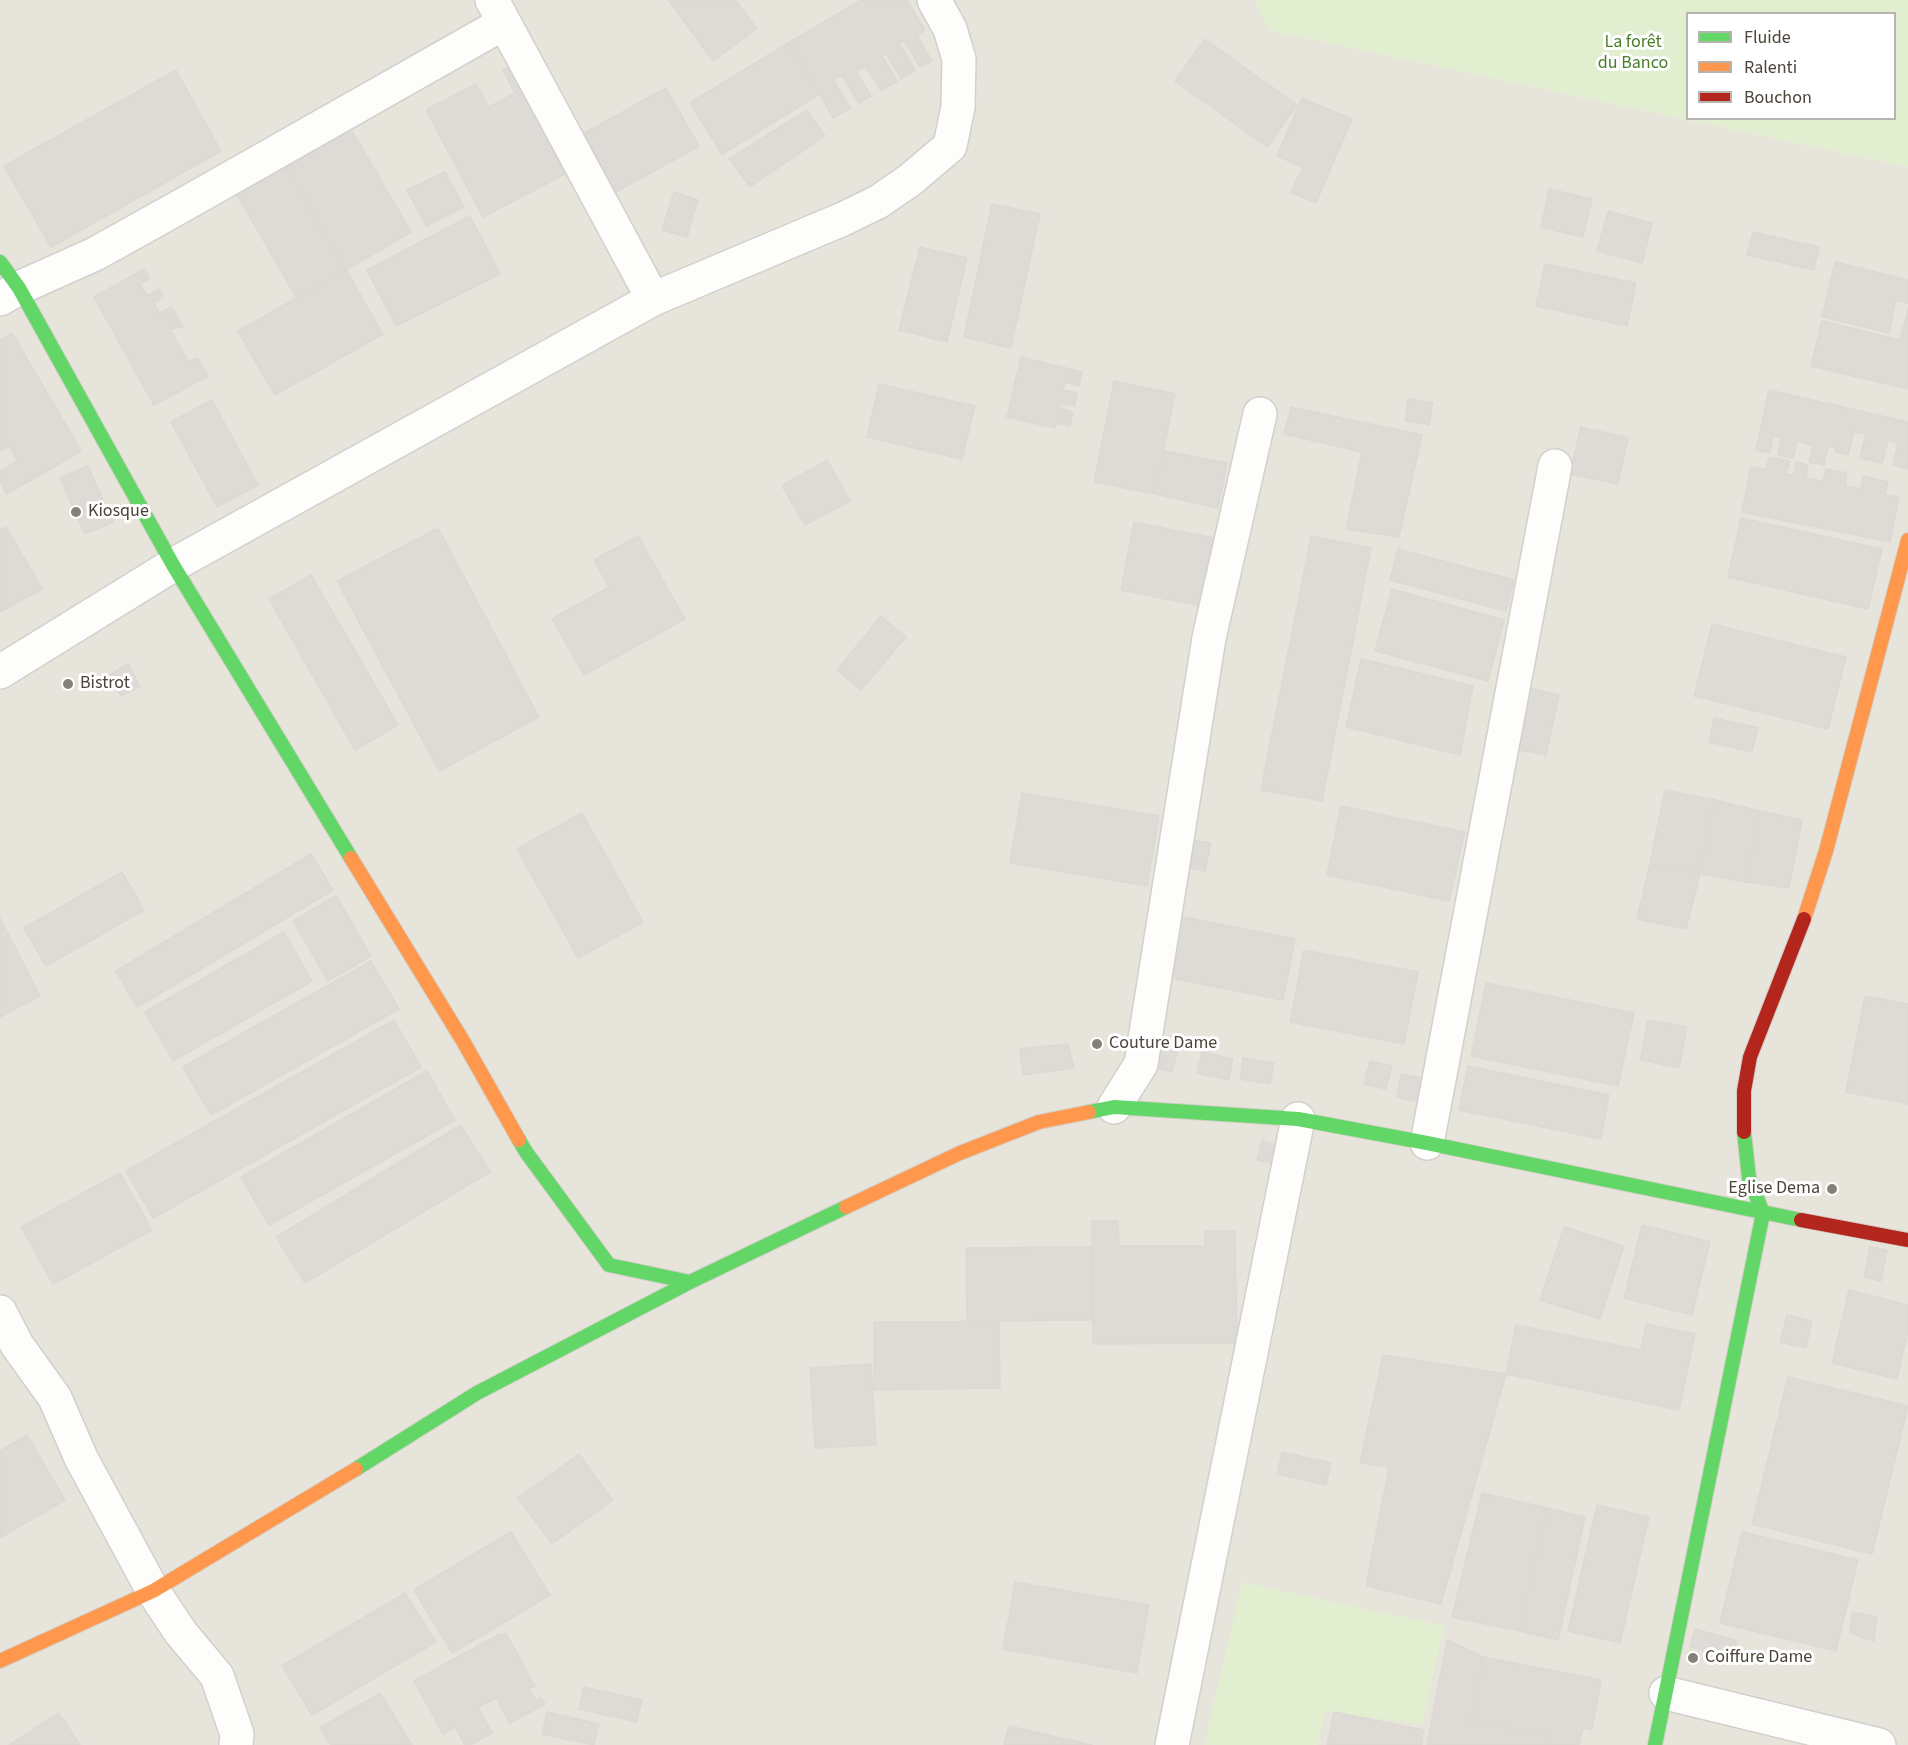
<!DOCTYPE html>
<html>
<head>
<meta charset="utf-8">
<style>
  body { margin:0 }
  #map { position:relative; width:1908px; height:1745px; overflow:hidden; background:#f4f2ee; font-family:"Source Sans 3",sans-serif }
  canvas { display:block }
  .legend { position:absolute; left:1686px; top:12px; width:210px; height:108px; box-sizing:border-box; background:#fff; border:2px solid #b7b4b0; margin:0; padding:8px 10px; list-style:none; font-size:18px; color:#4b4439 }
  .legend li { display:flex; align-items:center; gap:12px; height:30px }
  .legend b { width:30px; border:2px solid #b7b4b0 }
</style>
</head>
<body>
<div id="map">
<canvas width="1908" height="1745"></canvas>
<ul class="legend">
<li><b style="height:8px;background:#63d668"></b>Fluide</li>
<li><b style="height:8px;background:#ff974d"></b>Ralenti</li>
<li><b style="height:8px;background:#b3261e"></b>Bouchon</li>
</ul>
</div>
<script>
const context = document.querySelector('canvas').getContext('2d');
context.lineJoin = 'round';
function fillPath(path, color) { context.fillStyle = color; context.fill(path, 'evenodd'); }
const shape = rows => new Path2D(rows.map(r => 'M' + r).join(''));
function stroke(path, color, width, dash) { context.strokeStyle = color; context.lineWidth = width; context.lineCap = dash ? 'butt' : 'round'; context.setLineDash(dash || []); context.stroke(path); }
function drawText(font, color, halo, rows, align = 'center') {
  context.font = font + ' "Source Sans 3",sans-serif'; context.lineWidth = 6; context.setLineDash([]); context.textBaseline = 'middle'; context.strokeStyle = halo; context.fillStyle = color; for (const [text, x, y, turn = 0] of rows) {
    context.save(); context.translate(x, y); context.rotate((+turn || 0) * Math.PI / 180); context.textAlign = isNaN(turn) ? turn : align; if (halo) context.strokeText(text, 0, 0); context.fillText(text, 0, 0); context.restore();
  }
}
fillPath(shape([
  [0,0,1255,0,1269,30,1908,167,1908,1745,0,1745]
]), '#e7e4dc');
fillPath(shape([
  [1255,0,1908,0,1908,167,1268,30],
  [1688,14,1894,14,1894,118,1688,118],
  [1242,1582,1444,1626,1422,1724,1325,1712,1318,1745,1204,1745]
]), '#e1eecf');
const building = shape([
  [668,0,735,0,757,29,713,61,668,0],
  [861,0,907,0,925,30,917,36,932,61,920,67,904,40,899,43,915,70,901,79,886,53,882,56,897,81,881,91,866,66,856,71,871,96,859,103,842,75,833,80,850,108,833,118,820,94,788,43,861,0],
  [1205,39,1297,105,1267,147,1175,81,1205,39],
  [788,43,820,94,722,154,690,103,788,43],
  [523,59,580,166,483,217,426,110,476,84,489,107,515,93,503,70,523,59],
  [176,70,221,151,51,247,4,166,176,70],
  [666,88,699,146,609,196,576,138,666,88],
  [1302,98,1352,119,1316,203,1291,192,1303,167,1277,156,1302,98],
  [807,110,825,136,750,187,729,159,807,110],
  [351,129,411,232,346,270,285,165,351,129],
  [285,165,346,270,296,297,236,193,285,165],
  [445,172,464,207,426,226,407,190,445,172],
  [1549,189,1592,199,1583,237,1541,227,1549,189],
  [674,192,698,200,687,237,662,230,674,192],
  [992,204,1040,214,1011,348,964,337,992,204],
  [1608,211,1652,223,1642,263,1597,251,1608,211],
  [470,216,500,274,396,326,367,270,470,216],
  [1753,232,1819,247,1814,270,1747,255,1753,232],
  [920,247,967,258,947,342,899,330,920,247],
  [1835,262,1908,280,1908,303,1896,300,1889,333,1822,317,1835,262],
  [1545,264,1636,283,1627,326,1536,306,1545,264],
  [145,269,150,278,140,284,147,296,159,289,163,297,154,302,159,313,172,307,183,327,170,329,188,361,198,358,208,376,154,405,94,297,145,269],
  [346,270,383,334,275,395,238,331,346,270],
  [1908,309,1908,389,1811,366,1822,321,1900,340,1908,309],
  [12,333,81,451,7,494,0,482,0,471,18,461,9,446,0,451,0,340,12,333],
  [1021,357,1082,372,1079,386,1065,382,1063,390,1077,393,1074,406,1060,403,1058,408,1073,412,1070,426,1056,423,1055,428,1007,417,1021,357],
  [1114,381,1175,394,1155,494,1094,482,1114,381],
  [879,384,975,406,962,459,867,437,879,384],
  [1769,390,1908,422,1908,469,1893,465,1898,443,1888,440,1882,463,1860,458,1866,434,1854,432,1848,455,1835,452,1836,448,1828,446,1824,465,1809,462,1813,445,1797,441,1793,458,1778,455,1781,438,1773,436,1770,453,1756,450,1769,390],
  [1408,399,1433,403,1429,425,1405,421,1408,399],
  [212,400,258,485,217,507,171,422,212,400],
  [1291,407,1422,435,1399,537,1346,529,1362,452,1284,434,1291,407],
  [1581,427,1628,438,1618,484,1570,474,1581,427],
  [1165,451,1227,463,1218,508,1155,494,1165,451],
  [1769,457,1790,461,1786,474,1794,475,1796,462,1808,465,1806,478,1823,481,1826,469,1847,473,1845,486,1861,489,1863,476,1888,482,1885,495,1899,497,1890,542,1742,512,1751,467,1766,470,1769,457],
  [827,460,850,501,805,525,782,486,827,460],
  [88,466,113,522,85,534,60,478,88,466],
  [1741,518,1882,549,1868,609,1728,577,1741,518],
  [1134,522,1214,538,1201,606,1121,590,1134,522],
  [6,527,42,589,0,612,0,530,6,527],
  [438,528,539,717,439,771,337,581,438,528],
  [638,536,685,619,584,675,552,619,609,587,594,560,638,536],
  [1311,536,1371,548,1322,801,1261,790,1311,536],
  [1398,549,1514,580,1506,611,1390,580,1398,549],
  [311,575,398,725,355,750,269,599,311,575],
  [1392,589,1504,620,1488,681,1375,651,1392,589],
  [881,616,906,637,861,690,837,670,881,616],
  [1712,624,1846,657,1828,729,1694,696,1712,624],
  [1361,659,1473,686,1460,755,1346,727,1361,659],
  [128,664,140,686,121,696,109,675,128,664],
  [1528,688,1559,695,1546,755,1515,749,1528,688],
  [1714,718,1758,728,1752,752,1709,742,1714,718],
  [1665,790,1715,800,1700,874,1650,864,1665,790],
  [1022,793,1159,816,1147,886,1010,863,1022,793],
  [1715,800,1759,811,1746,882,1700,874,1715,800],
  [1341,806,1465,832,1449,901,1327,875,1341,806],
  [1759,811,1802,820,1789,888,1746,882,1759,811],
  [582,813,643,922,578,958,517,849,582,813],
  [1185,839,1211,843,1205,871,1180,866,1185,839],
  [311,854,333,890,137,1007,116,971,311,854],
  [1650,864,1700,874,1686,929,1637,919,1650,864],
  [122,872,144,910,46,966,24,928,122,872],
  [336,896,371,956,328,981,293,921,336,896],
  [1173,915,1295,939,1283,1000,1161,976,1173,915],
  [0,918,40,996,0,1017,0,918],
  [284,932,312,981,173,1061,145,1012,284,932],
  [1304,950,1418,972,1404,1044,1290,1022,1304,950],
  [371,961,399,1009,211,1115,183,1067,371,961],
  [1486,983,1634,1013,1618,1086,1471,1056,1486,983],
  [1865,996,1908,1004,1908,1104,1846,1092,1865,996],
  [394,1020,421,1067,153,1218,126,1171,394,1020],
  [1648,1020,1687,1027,1679,1068,1640,1060,1648,1020],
  [1156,1038,1179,1043,1172,1072,1149,1067,1156,1038],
  [1068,1044,1074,1068,1023,1075,1020,1049,1068,1044],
  [1202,1052,1233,1059,1229,1080,1197,1073,1202,1052],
  [1243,1058,1274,1063,1270,1084,1240,1079,1243,1058],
  [1370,1061,1392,1066,1386,1089,1364,1084,1370,1061],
  [1468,1066,1609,1095,1601,1139,1459,1110,1468,1066],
  [427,1071,455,1120,269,1225,241,1177,427,1071],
  [1401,1074,1425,1079,1420,1102,1397,1097,1401,1074],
  [461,1125,490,1172,305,1283,276,1237,461,1125],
  [1262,1141,1281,1146,1277,1164,1257,1160,1262,1141],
  [120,1173,152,1230,53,1284,21,1227,120,1173],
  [1092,1221,1118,1221,1119,1246,1205,1246,1205,1231,1235,1231,1237,1343,1093,1344,1092,1221],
  [1642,1225,1710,1242,1692,1315,1624,1298,1642,1225],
  [1564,1227,1624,1246,1600,1319,1540,1300,1564,1227],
  [1092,1247,1092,1320,967,1321,966,1248,1092,1247],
  [1870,1247,1887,1250,1881,1281,1864,1277,1870,1247],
  [1849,1290,1908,1305,1908,1332,1897,1379,1832,1363,1849,1290],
  [1787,1315,1812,1321,1806,1348,1780,1342,1787,1315],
  [999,1321,1000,1388,874,1390,874,1322,999,1321],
  [1646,1324,1695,1334,1679,1410,1506,1374,1516,1325,1641,1350,1646,1324],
  [1383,1355,1506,1374,1441,1604,1366,1586,1389,1467,1360,1463,1383,1355],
  [871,1364,876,1445,815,1448,810,1368,871,1364],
  [1788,1377,1908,1406,1872,1554,1752,1524,1788,1377],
  [27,1435,65,1500,0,1538,0,1451,27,1435],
  [1282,1452,1331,1463,1326,1485,1277,1474,1282,1452],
  [579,1454,613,1500,552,1544,518,1498,579,1454],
  [1482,1493,1547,1508,1519,1631,1452,1617,1482,1493],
  [1597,1505,1649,1517,1620,1643,1568,1631,1597,1505],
  [1547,1508,1585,1517,1558,1640,1519,1631,1547,1508],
  [511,1532,550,1595,452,1653,414,1590,511,1532],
  [1742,1532,1858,1560,1836,1651,1720,1623,1742,1532],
  [1015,1582,1149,1605,1137,1673,1003,1649,1015,1582],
  [405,1593,436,1642,312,1715,282,1666,405,1593],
  [1852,1612,1877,1617,1874,1641,1850,1633,1852,1612],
  [1695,1629,1737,1641,1733,1658,1690,1647,1695,1629],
  [506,1633,535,1686,529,1688,536,1701,541,1698,545,1704,510,1723,496,1698,478,1707,492,1733,470,1745,465,1745,455,1727,443,1734,414,1681,500,1634,501,1636,506,1633],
  [1447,1640,1483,1657,1471,1721,1546,1736,1545,1745,1427,1745,1447,1640],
  [1483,1657,1601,1680,1592,1730,1583,1728,1579,1745,1545,1745,1546,1736,1471,1721,1483,1657],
  [584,1687,642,1700,637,1722,579,1709,584,1687],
  [380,1693,412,1745,331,1745,320,1728,380,1693],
  [547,1712,599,1724,594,1745,542,1734,547,1712],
  [1334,1712,1423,1730,1422,1745,1327,1745,1334,1712],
  [59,1713,80,1745,9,1745,59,1713],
  [1009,1726,1092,1745,1004,1745,1009,1726]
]);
fillPath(building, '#dedbd6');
stroke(building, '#dcd9d4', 1.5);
const street = shape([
  [492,0,653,299],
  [0,299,19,288,95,254,183,205,504,23],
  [0,672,173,565,653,299,843,219,878,202,910,180,950,146,958,107,959,59,950,29,934,0],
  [1114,1107,1141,1064,1209,638,1260,414],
  [1427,1143,1555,466],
  [0,1312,17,1345,55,1398,81,1458,153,1591,181,1633,217,1676,237,1734,236,1745],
  [1666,1693,1879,1745],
  [1172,1745,1298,1119]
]);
const fast = shape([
  [0,262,19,288,173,565,351,858],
  [1089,1112,1114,1107,1298,1119,1427,1143,1801,1220],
  [519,1140,526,1152,609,1265,690,1282],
  [356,1469,477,1393,690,1282,846,1207],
  [1655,1745,1763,1213,1749,1178,1744,1132]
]);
const slow = shape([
  [351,858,463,1041,519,1140],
  [1804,919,1826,851,1908,540],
  [846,1207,960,1153,1039,1122,1089,1112],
  [0,1661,153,1591,356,1469]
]);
const jam = shape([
  [1744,1132,1744,1091,1750,1057,1804,919],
  [1801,1220,1908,1240]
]);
stroke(street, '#d2d0cb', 36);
stroke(fast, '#d3cfc5', 16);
stroke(slow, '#d3cfc5', 16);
stroke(jam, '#d3cfc5', 16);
stroke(street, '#fdfdfc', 33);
stroke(fast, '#63d668', 14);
stroke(slow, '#ff974d', 14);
stroke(jam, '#b3261e', 14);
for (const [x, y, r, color] of [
  [76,512,6,"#868178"],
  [68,684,6,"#868178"],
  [1097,1044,6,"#868178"],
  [1832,1189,6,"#868178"],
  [1693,1658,6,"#868178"]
]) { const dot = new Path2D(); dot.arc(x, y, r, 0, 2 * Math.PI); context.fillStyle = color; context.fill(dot); stroke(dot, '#fff', 2); }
drawText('18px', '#4a7f2a', '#fff', [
  ["La forêt",1633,43],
  ["du Banco",1633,64]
]);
drawText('18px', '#4b4439', '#fff', [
  ["Kiosque",88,512],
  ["Bistrot",80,684],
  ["Couture Dame",1109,1044],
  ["Eglise Dema",1820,1189,"right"],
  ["Coiffure Dame",1705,1658]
], 'left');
</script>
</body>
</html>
